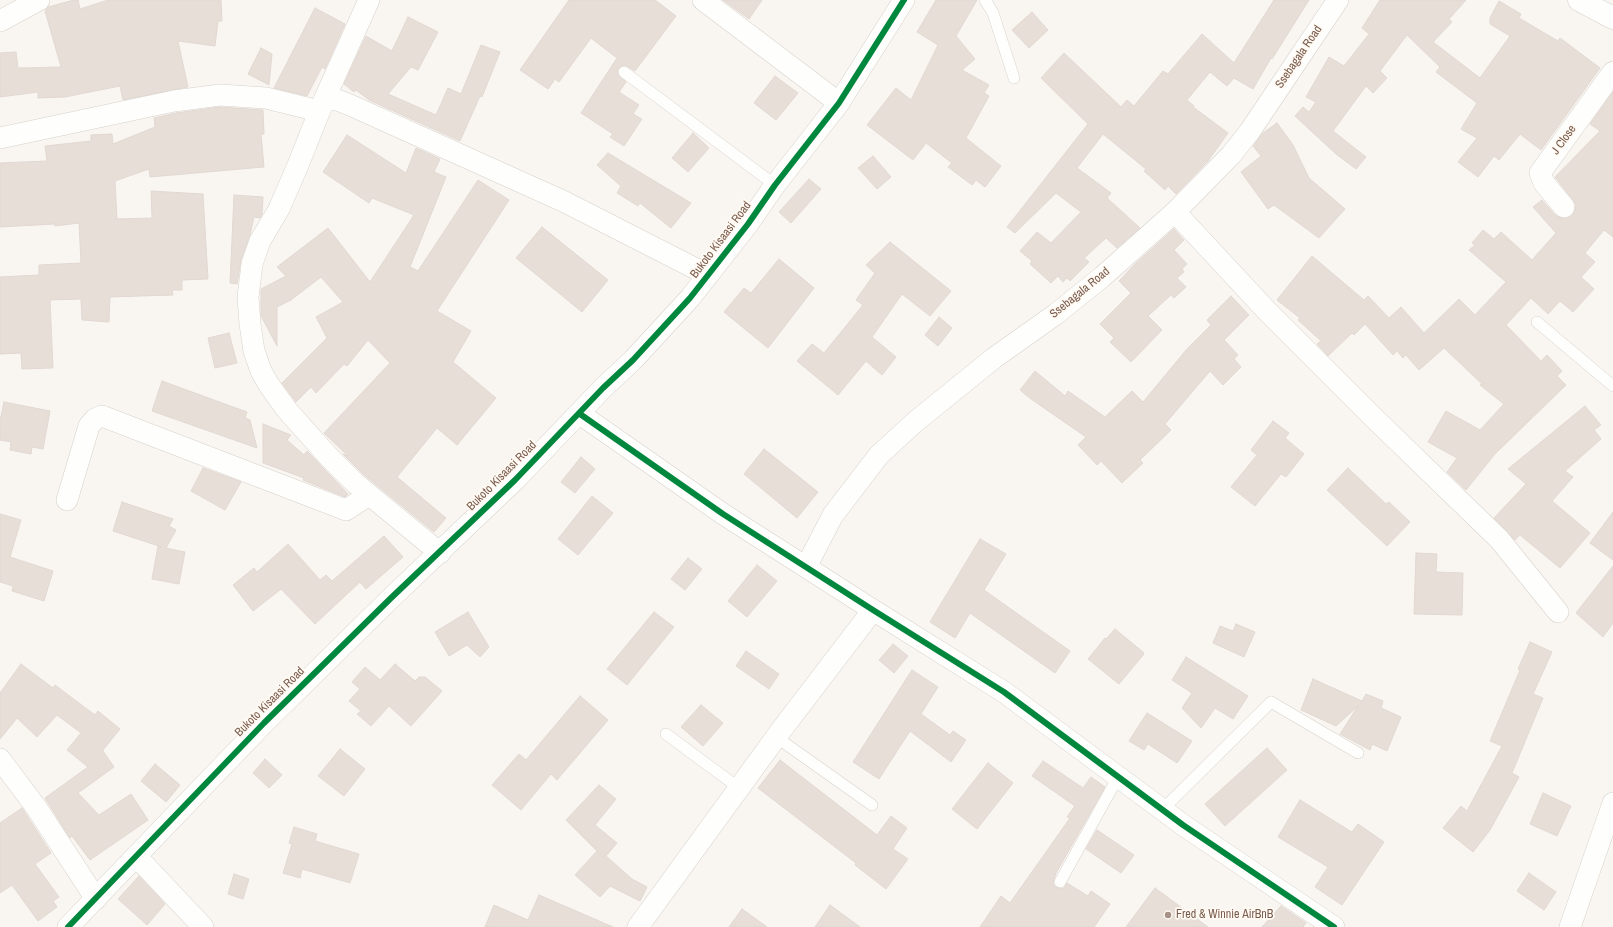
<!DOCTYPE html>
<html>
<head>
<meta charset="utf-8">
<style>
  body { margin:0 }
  canvas { display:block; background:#f9f5f0 }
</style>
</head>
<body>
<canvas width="1613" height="927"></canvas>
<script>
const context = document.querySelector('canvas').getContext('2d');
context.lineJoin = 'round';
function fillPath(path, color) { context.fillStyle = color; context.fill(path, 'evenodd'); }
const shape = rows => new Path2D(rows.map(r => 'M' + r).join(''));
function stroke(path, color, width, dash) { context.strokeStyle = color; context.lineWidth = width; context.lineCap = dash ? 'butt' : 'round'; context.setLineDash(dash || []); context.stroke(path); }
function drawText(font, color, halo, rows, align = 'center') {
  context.font = font + ' "Archivo Narrow",sans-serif'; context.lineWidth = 3.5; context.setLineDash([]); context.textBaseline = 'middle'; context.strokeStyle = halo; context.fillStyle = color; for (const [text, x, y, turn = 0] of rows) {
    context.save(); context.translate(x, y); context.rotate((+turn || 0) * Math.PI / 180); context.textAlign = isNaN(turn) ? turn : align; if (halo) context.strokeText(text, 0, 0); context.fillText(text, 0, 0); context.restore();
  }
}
const building = shape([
  [74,0,78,0,80,9,108,0,221,0,222,21,218,21,215,46,178,41,188,87,123,100,120,86,65,97,38,98,38,92,0,97,0,53,16,52,18,68,61,67,45,11,48,7,74,0],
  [569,0,655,0,676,16,635,71,625,65,618,68,618,75,626,82,619,92,639,105,633,114,642,119,624,146,610,137,613,134,581,113,617,58,591,38,559,82,555,79,548,89,520,70,569,0],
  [723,0,762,0,749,19,723,0],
  [936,0,977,0,956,36,975,59,962,70,989,85,984,93,989,96,966,138,1001,166,985,187,976,180,972,185,948,167,952,163,926,143,913,160,867,125,896,88,911,100,938,45,917,32,936,0],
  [1274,0,1309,0,1272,59,1271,58,1253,89,1234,78,1227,86,1210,72,1187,100,1194,106,1193,107,1228,133,1208,161,1176,194,1168,186,1165,190,1144,171,1146,169,1103,134,1077,168,1111,193,1107,198,1140,228,1117,248,1106,238,1084,258,1089,262,1070,281,1067,278,1063,282,1058,276,1051,283,1030,264,1032,261,1020,251,1037,232,1051,243,1081,212,1056,193,1015,233,1007,227,1088,124,1041,78,1064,53,1121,107,1127,100,1134,106,1163,71,1168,74,1202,34,1234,63,1274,0],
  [1380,0,1466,0,1449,19,1452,22,1433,42,1480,78,1510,36,1490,24,1490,18,1499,1,1521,14,1519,18,1558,41,1560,38,1600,68,1541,150,1520,134,1499,160,1494,156,1478,177,1458,162,1477,138,1461,129,1477,103,1436,72,1440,67,1407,35,1380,71,1387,78,1373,93,1366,86,1333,131,1366,157,1356,169,1336,154,1295,116,1303,107,1309,112,1316,102,1306,97,1329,57,1344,66,1369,34,1362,28,1380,0],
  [315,8,345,24,325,69,322,67,307,96,274,88,315,8],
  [1032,12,1048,30,1029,48,1012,30,1032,12],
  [408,17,438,32,418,70,411,67,388,94,436,115,448,88,461,94,481,45,500,52,482,97,480,96,460,141,369,100,356,90,354,92,344,84,366,36,392,51,408,17],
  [261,48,272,54,269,85,248,74,261,48],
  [775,76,798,93,776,120,754,103,775,76],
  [1613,92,1613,237,1604,230,1585,253,1595,262,1581,277,1594,289,1573,312,1560,301,1548,314,1531,298,1506,325,1541,361,1547,355,1562,371,1557,376,1566,385,1495,454,1466,490,1447,472,1457,458,1428,442,1446,411,1480,430,1504,404,1480,385,1482,384,1444,348,1419,370,1406,355,1403,358,1397,351,1393,355,1365,324,1354,335,1352,333,1328,356,1317,344,1321,341,1298,320,1300,318,1277,300,1312,256,1364,300,1368,296,1389,318,1401,307,1424,333,1459,299,1475,315,1506,282,1469,250,1475,245,1472,243,1483,230,1494,239,1501,232,1532,260,1556,233,1533,207,1542,200,1555,215,1560,218,1566,219,1572,216,1575,211,1576,205,1573,200,1555,177,1600,131,1590,124,1613,92],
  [220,107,263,110,264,134,261,134,264,167,150,177,149,169,115,181,117,219,152,218,151,191,203,194,208,279,182,280,182,290,172,290,173,295,110,297,109,322,82,320,81,299,50,300,53,368,22,369,21,353,0,354,0,277,39,275,39,265,81,263,79,223,55,226,55,224,0,227,0,163,47,161,45,146,91,141,91,135,112,134,113,144,155,127,154,118,176,113,220,107],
  [1277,123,1293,145,1309,178,1345,209,1319,238,1274,205,1268,209,1241,172,1261,156,1253,146,1263,133,1277,123],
  [693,133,709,148,688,172,672,158,693,133],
  [347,135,406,173,416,148,440,159,434,172,446,177,410,267,418,271,478,180,509,200,437,311,471,331,453,362,496,398,457,445,437,428,397,477,446,518,434,532,363,474,343,454,348,456,324,433,390,363,368,340,347,366,344,364,316,393,311,387,296,402,282,383,327,338,316,317,343,302,321,277,291,300,277,307,277,346,261,316,261,289,286,276,277,267,328,228,370,282,414,215,372,198,369,203,323,172,347,135],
  [608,153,691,203,671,228,640,203,638,206,617,193,621,186,597,165,608,153],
  [873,156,891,177,877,189,858,168,873,156],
  [809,179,821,189,791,223,779,212,809,179],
  [234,195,263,197,262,215,260,218,254,217,250,235,241,260,237,284,230,283,234,195],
  [542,227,608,280,582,312,516,258,542,227],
  [1174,229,1184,240,1174,250,1187,264,1182,269,1184,272,1177,278,1186,287,1174,298,1171,295,1148,316,1162,330,1131,362,1110,342,1114,338,1100,324,1131,293,1119,281,1135,264,1174,229],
  [890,242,951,291,930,316,902,294,872,337,896,357,882,375,866,361,838,395,797,361,812,344,824,353,863,305,856,300,875,273,866,265,890,242],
  [779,259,814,288,768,348,724,312,744,288,751,293,779,259],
  [1231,296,1249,315,1224,340,1238,355,1234,359,1241,367,1223,385,1210,371,1165,424,1171,430,1140,460,1143,463,1122,483,1101,461,1097,465,1078,445,1086,437,1031,399,1020,390,1035,371,1065,396,1068,391,1105,417,1132,391,1143,402,1187,349,1211,325,1207,320,1231,296],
  [939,317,952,328,938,346,925,335,939,317],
  [229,333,237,363,215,368,208,338,229,333],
  [162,381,247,412,245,418,250,420,257,448,152,411,162,381],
  [4,402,50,411,43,449,32,447,31,454,10,450,11,442,0,440,0,421,4,402],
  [1585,406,1601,425,1594,430,1601,439,1565,471,1573,477,1552,501,1590,533,1560,568,1520,535,1515,540,1494,518,1526,484,1508,469,1585,406],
  [1273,421,1289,433,1285,438,1304,454,1286,477,1281,474,1255,506,1231,487,1257,455,1251,450,1273,421],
  [263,424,291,435,287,440,304,455,307,451,348,494,345,497,303,480,304,478,263,463,263,424],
  [764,449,818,492,797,518,744,474,764,449],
  [581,457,595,469,575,493,561,482,581,457],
  [203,468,241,482,225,510,191,491,203,468],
  [1348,468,1386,504,1389,502,1410,522,1387,546,1327,490,1348,468],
  [592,496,613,513,578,555,558,539,592,496],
  [122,502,173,519,169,526,176,530,166,548,185,552,179,584,152,579,158,546,162,547,113,531,122,502],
  [1613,512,1613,560,1590,543,1613,512],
  [0,514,21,520,10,557,53,571,44,601,12,591,13,586,0,582,0,514],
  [384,536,403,557,366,589,360,582,315,624,281,589,253,611,233,585,254,568,257,572,288,544,320,580,326,575,332,581,384,536],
  [980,539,1006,554,984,590,1070,651,1055,673,970,613,955,638,930,622,980,539],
  [1416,553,1437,554,1436,572,1463,573,1462,615,1414,614,1416,553],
  [688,558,702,569,685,590,671,579,688,558],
  [757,565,777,581,747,617,728,601,757,565],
  [1613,566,1613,623,1603,637,1576,613,1613,566],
  [468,612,489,647,480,657,467,645,449,656,435,632,468,612],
  [654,612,674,627,627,685,607,669,654,612],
  [1236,624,1255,632,1244,657,1213,643,1220,626,1233,631,1236,624],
  [1115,629,1143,652,1144,654,1119,684,1088,659,1105,638,1106,639,1115,629],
  [1530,642,1552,652,1533,694,1543,698,1512,773,1519,777,1490,830,1473,852,1443,828,1461,806,1467,811,1502,746,1490,741,1520,670,1518,669,1530,642],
  [893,644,908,656,894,673,879,660,893,644],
  [746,651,779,674,769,689,736,666,746,651],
  [1186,657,1248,696,1233,719,1215,708,1201,728,1182,708,1192,693,1172,680,1186,657],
  [21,664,53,688,55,685,95,715,98,711,120,729,103,750,101,748,114,767,78,793,99,815,131,794,148,820,90,860,72,836,70,838,45,798,88,767,67,750,81,733,57,715,37,737,17,718,0,739,0,693,21,664],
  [395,664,415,681,419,677,425,677,442,691,411,726,389,706,371,726,357,714,361,711,349,701,360,689,352,682,365,667,380,680,395,664],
  [912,670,938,687,921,714,950,735,953,731,966,740,951,762,910,731,879,779,853,762,912,670],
  [1313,679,1362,701,1366,694,1383,701,1381,708,1401,717,1387,751,1372,744,1370,750,1340,734,1358,706,1336,726,1301,710,1313,679],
  [580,696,608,720,557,780,551,774,521,810,492,785,519,754,526,760,580,696],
  [701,705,723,723,703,746,681,727,701,705],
  [1147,713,1192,741,1177,763,1148,744,1144,750,1129,741,1147,713],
  [1267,748,1287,770,1225,826,1205,804,1267,748],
  [340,749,365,769,344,796,318,776,340,749],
  [265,759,282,775,269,788,253,773,265,759],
  [780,760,877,835,891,816,907,828,893,849,908,859,886,889,855,865,856,863,758,788,780,760],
  [1043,761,1083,788,1091,777,1105,787,1056,873,1053,883,1054,886,1060,889,1064,888,1067,883,1088,896,1091,891,1110,904,1094,927,980,927,1001,896,1010,903,1070,818,1067,817,1075,806,1032,776,1043,761],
  [988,763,1013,783,977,829,952,809,988,763],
  [155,764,180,785,166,802,141,781,155,764],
  [599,785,616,799,595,825,617,843,606,856,632,879,647,887,640,901,610,886,600,897,575,875,597,851,566,820,599,785],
  [1543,793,1571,806,1557,836,1530,824,1543,793],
  [1300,800,1352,832,1358,824,1384,842,1342,905,1315,887,1328,867,1278,837,1300,800],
  [22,808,51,853,35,864,59,897,53,901,57,907,38,921,12,885,0,893,0,823,22,808],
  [294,827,317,834,315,841,359,854,350,883,302,869,300,878,283,873,292,844,289,843,294,827],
  [1097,830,1134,855,1121,873,1086,849,1097,830],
  [1529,873,1556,892,1544,910,1517,891,1529,873],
  [234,874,249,879,243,899,228,894,234,874],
  [139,876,165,904,147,925,118,899,139,876],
  [1155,888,1208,927,1126,927,1155,888],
  [539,895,613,927,485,927,494,905,528,920,539,895],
  [830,905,860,927,815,927,830,905],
  [1281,906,1306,923,1303,927,1262,927,1281,906],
  [742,909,767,927,729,927,742,909]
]);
fillPath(building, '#e6ded7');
stroke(building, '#e2d8d2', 1);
const service = shape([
  [985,0,993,13,1014,78],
  [624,72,775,185],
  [1537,322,1613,386],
  [666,734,739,788],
  [776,737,872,805],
  [1162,810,1271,702,1358,753],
  [1060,882,1118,777]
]);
const minor = shape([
  [369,0,324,100,298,165,279,209,260,241,252,264,248,297,250,324,254,351,261,371,269,385,287,410,328,456,355,483,440,553],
  [703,0,839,103],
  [0,21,39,0],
  [324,100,337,100,350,105,565,202,708,275],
  [0,138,174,101,220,95,266,98,319,111],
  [1564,207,1544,183,1540,173,1613,72],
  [1175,212,1267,311,1374,418,1499,539,1558,612],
  [580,414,723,514,873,610,1004,692,1183,825,1334,927],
  [67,500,89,426,95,419,102,416,346,510,369,495],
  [806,567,833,515,879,455,915,422,994,358,1056,314,1102,277,1175,212,1231,155,1250,131,1338,0],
  [0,759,36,807,96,899],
  [136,856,203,927],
  [68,927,264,723,391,598,515,480,603,388,633,360,690,298,748,224,775,185,839,103,904,0],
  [638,927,782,729,873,610],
  [1570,927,1613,803]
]);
const tertiary = shape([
  [1579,0,1613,18]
]);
stroke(service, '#d7d1cb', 12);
stroke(minor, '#d7d1cb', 22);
stroke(tertiary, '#d7d1cb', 23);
stroke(service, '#fefefd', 11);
stroke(minor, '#fefefd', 21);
stroke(tertiary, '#fefefd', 22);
stroke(shape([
  [580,414,723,514,873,610,1004,692,1183,825,1334,927],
  [68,927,264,723,391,598,515,480,603,388,633,360,690,298,748,224,775,185,839,103,904,0]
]), '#00873e', 6);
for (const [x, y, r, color] of [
  [1168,915,4,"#a69286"]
]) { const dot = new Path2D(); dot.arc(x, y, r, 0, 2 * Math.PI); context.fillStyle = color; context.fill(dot); stroke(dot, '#fffaf3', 1.5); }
drawText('12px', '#7a5c4d', '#fffaf3', [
  ["Ssebagala Road",1299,57,-56],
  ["J Close",1564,140,-54],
  ["Bukoto Kisaasi Road",721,240,-53],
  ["Ssebagala Road",1080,293,-39],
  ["Bukoto Kisaasi Road",502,476,-45],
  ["Bukoto Kisaasi Road",270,702,-45]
]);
drawText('12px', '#7a5c4d', '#fffaf3', [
  ["Fred & Winnie AirBnB",1176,915]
], 'left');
</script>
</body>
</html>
